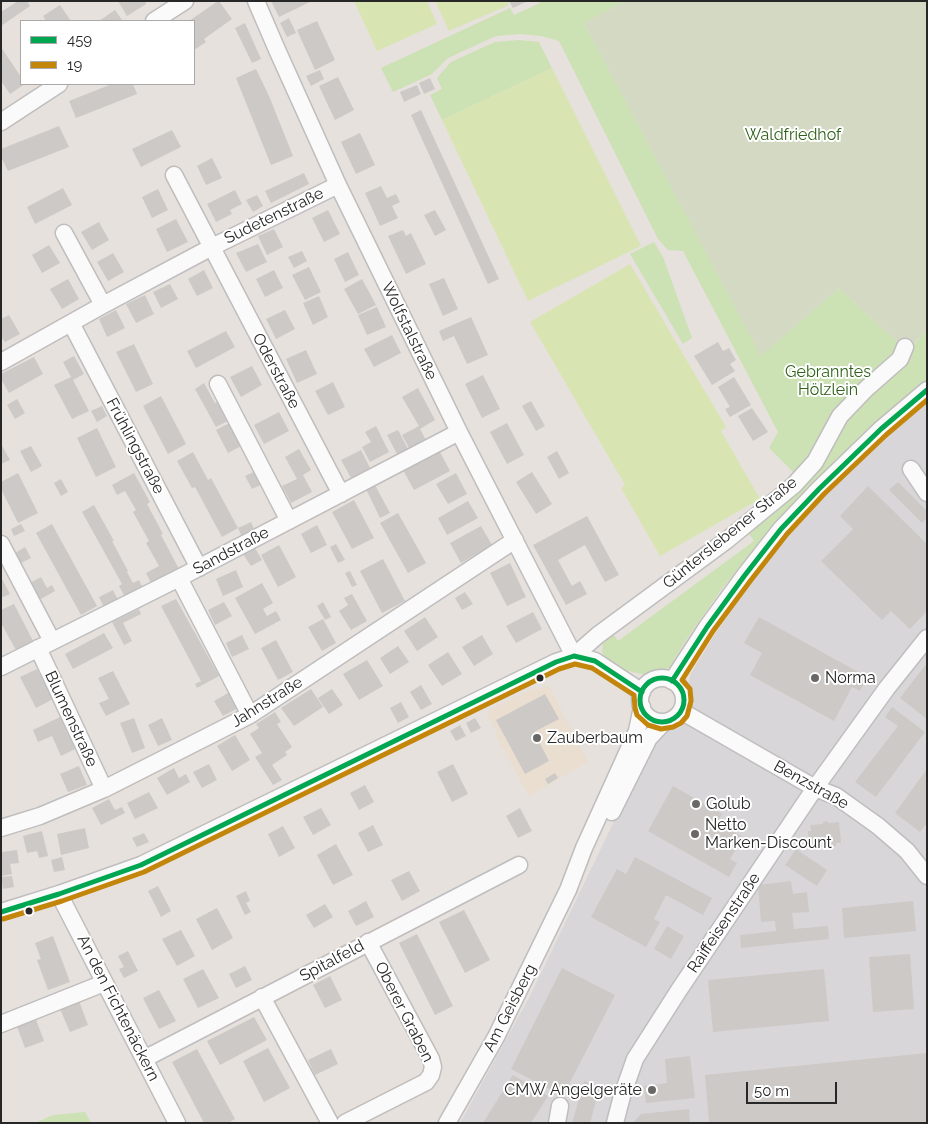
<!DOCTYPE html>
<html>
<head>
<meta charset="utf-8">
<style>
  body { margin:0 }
  #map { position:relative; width:928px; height:1124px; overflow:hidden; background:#e6e1dc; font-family:Raleway,sans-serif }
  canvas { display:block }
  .frame { position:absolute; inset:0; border:2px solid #272727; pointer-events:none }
  .legend { position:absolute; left:20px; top:20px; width:175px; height:65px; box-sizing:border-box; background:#fff; border:1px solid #a9a9a9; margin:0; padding:6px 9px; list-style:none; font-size:15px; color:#272727 }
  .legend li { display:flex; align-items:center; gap:10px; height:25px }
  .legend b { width:25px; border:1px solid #a9a9a9 }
  .scale { position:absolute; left:746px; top:1082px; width:91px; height:22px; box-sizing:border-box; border:2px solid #272727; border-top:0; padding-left:6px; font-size:15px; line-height:18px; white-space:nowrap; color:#272727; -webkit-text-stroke:4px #fff; paint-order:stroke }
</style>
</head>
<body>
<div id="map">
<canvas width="928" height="1124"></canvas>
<div class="frame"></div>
<ul class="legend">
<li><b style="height:6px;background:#00a651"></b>459</li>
<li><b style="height:6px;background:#c3860a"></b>19</li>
</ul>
<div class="scale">50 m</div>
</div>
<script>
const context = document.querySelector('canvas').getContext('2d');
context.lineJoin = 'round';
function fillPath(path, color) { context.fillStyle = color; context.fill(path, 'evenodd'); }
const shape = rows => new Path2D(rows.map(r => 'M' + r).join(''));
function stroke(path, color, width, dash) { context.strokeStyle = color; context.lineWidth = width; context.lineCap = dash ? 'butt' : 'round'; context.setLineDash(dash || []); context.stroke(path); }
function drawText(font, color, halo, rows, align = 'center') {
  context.font = font + ' Raleway,sans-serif'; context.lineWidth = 4; context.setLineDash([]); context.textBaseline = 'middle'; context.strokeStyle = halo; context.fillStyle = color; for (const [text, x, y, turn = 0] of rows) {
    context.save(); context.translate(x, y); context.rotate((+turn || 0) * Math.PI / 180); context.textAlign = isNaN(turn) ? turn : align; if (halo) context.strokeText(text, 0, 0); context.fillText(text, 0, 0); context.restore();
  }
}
fillPath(shape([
  [927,400,927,1123,460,1123,529,998,657,732,669,730,681,727,694,704,689,682,690,675,715,634,765,563,820,498,889,431]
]), '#d8d6d8');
fillPath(shape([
  [549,686,588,762,529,796,495,734,497,733,486,712,532,689]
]), '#e9ded0');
fillPath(shape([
  [539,1,626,1,584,23,761,355,839,288,885,331,909,349,927,330,927,380,878,421,808,488,767,533,721,590,686,640,669,668,655,671,646,675,624,670,608,663,602,652,603,643,614,635,618,641,754,541,747,531,780,508,804,483,769,448,778,432,683,251,668,250,658,239,559,41,541,36,520,34,496,36,448,58,432,74,393,92,381,68,510,8,514,15,540,3],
  [519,40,539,42,552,68,442,120,430,95,442,89,437,78,451,62,495,42],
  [654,242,663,257,692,338,683,344,630,254],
  [85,1112,91,1123,35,1123,53,1115]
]), '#cce1b4');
fillPath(shape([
  [626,1,927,1,927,330,908,349,885,331,839,288,761,356,584,23]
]), '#d4d9c3');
fillPath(shape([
  [354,1,427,1,437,24,377,51],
  [439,1,507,1,509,5,449,31,436,3],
  [552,68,641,246,528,301,442,120],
  [630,264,726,427,721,431,760,499,660,556,621,488,625,485,530,322]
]), '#d8e5b2');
fillPath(shape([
  [18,1,27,1,30,6,1,26,1,12],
  [118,1,145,1,146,4,127,16],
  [218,1,219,1,232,19,204,39,206,42,194,50,194,21,189,21],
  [271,1,312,1,279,17],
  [509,1,528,1,513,8],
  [60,5,71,21,46,21,43,16],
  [115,10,122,20,120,21,99,21],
  [289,18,296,33,287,37,280,23],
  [317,21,335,60,315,70,297,30],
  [245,23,261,59,252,63,235,28],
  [1,47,21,77,21,84,25,84,10,94,1,81],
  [256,69,269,96,293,156,271,165,236,78],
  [320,70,324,79,311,86,306,76],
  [338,77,354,110,335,120,319,86],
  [430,78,435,89,424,94,419,83],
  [112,84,133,84,137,94,76,118,69,101],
  [417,85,421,94,404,102,400,92],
  [421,110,499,279,488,284,411,115],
  [59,126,69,147,8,171,1,157,1,149],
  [172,130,181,147,141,167,132,149],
  [360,133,375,165,356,174,341,142],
  [212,158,222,178,206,185,197,166],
  [304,173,309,184,271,203,265,191],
  [381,186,387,198,396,194,400,202,392,206,398,218,380,226,365,193],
  [63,188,72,205,35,224,27,207],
  [158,189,168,210,152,218,142,197],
  [235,190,242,204,230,210,232,214,216,222,207,204],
  [257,195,263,206,253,212,246,200],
  [328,210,340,234,324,242,312,218],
  [435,210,446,230,435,236,424,215],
  [176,219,188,242,167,252,156,229],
  [99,222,109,240,92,250,81,232],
  [274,229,283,247,267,255,258,236],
  [403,230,406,236,411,233,426,264,406,274,388,236],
  [258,244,267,262,246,272,236,253],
  [49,245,60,263,42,273,32,255],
  [302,251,307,261,294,268,288,257],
  [348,252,359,275,345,282,334,259],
  [113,253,124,272,108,281,97,262],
  [309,267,321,292,305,300,292,275],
  [204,270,213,288,197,296,188,279],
  [274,270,283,288,265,297,256,279],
  [444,278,458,309,443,316,429,284],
  [68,279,79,299,62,309,50,289],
  [362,279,376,305,358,314,344,289],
  [170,284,178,299,161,308,153,292],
  [145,295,154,314,136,323,126,304],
  [319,296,328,317,313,325,303,303],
  [377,307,386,327,367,335,358,315],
  [116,310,125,328,107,337,99,319],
  [285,310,295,329,276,339,266,319],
  [9,315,20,334,5,342,1,337,1,319],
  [471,317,488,355,467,364,454,336,443,341,439,331],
  [226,331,235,347,196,368,187,351],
  [392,335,401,353,374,367,364,349],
  [718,342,723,351,729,348,736,360,730,364,735,371,712,385,694,356],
  [134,344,153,384,136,392,116,352],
  [306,350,317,374,297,383,286,359],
  [74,356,84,374,73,380,89,411,72,419,54,385,71,377,63,362],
  [34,357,43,374,9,393,1,379,1,374],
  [252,366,262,385,241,397,230,377],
  [483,375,500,409,482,418,465,384],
  [734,377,751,405,730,417,725,409,730,407,718,387],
  [333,382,345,407,328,415,315,391],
  [204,383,215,403,217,402,228,421,216,427,195,389],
  [418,388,435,420,420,429,426,440,409,448,402,435,419,426,402,397],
  [161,396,186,444,168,454,143,406],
  [17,399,25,413,15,419,7,405],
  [531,401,545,426,536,431,522,406],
  [102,406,107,416,97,422,91,411],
  [752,408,768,432,753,441,738,416],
  [279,412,289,431,264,444,254,425],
  [233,421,245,444,228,453,216,430],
  [507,423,524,455,507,464,490,432],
  [376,426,389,452,370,462,362,447,371,442,365,432],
  [97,428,116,467,96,477,77,438],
  [398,430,408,449,397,454,387,435],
  [1,444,10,460,1,464],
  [31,446,42,466,31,472,20,451],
  [299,449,311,470,303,475,312,492,291,503,282,486,297,479,285,457],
  [361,450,370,468,351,478,341,460],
  [439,450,450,471,414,490,403,470],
  [557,451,569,473,559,479,547,457],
  [193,452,208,480,211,478,238,528,251,522,256,533,243,539,238,528,222,537,195,487,192,488,177,461],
  [260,469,267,482,252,489,245,476],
  [532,472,552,504,536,514,516,482],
  [18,473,38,513,18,523,1,489,1,482],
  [134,473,150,502,147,504,163,534,161,535,179,569,151,583,146,573,159,566,146,543,149,541,133,512,136,510,125,491,117,495,112,485],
  [456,473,467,494,448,504,436,484],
  [61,479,68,492,61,496,54,483],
  [898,482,927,511,927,518,922,523,889,490],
  [375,485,390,513,380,518,366,489],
  [868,486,927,544,927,611,910,629,891,611,882,620,821,561,853,529,840,516],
  [354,500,374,538,352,549,332,512],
  [468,501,478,518,447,535,438,518],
  [94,505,114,541,112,541,128,571,127,572,133,583,139,580,144,590,126,599,119,586,122,584,82,512],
  [398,513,426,563,408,573,380,523],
  [587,516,619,575,605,582,585,545,558,560,572,586,580,581,587,594,566,605,533,545],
  [21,524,25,531,14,536,11,529],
  [52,524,97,606,81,615,36,533],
  [317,525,327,545,311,553,301,534],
  [481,526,492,545,461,563,450,543],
  [336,544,345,560,338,563,330,547],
  [279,545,296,577,278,587,261,555],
  [25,547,31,558,21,563,15,553],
  [255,548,262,560,251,566,243,554],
  [383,559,405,601,382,613,360,571],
  [510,563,526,597,507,606,490,573],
  [236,570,243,587,223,596,216,579],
  [350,571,357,585,352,587,345,573],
  [1,577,10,594,1,598],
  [41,577,47,588,52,585,55,591,39,600,30,583],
  [262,583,273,603,263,609,267,616,276,611,281,620,255,634,235,598],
  [113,590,119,602,105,609,99,597],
  [465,592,473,604,462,610,455,598],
  [352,594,367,621,351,630,339,611,348,605,344,598],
  [176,599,219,676,197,688,195,684,201,681,161,606],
  [224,602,232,616,215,625,208,610],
  [323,602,331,617,325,620,317,606],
  [14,604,33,641,16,650,1,623,1,610],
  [139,609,141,614,123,623,132,641,124,645,112,622],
  [533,612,542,629,516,643,506,626],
  [425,617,438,637,417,651,404,631],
  [759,617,867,677,860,691,852,687,834,721,750,675,762,653,744,643],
  [323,619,336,643,322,651,308,627],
  [104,633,113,648,73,669,65,654],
  [242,635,249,649,232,657,226,643],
  [482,635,493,654,474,666,462,647],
  [276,640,293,672,278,680,261,648],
  [398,646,409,662,390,674,380,658],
  [448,652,462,674,442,686,428,665],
  [367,660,383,686,359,700,343,674],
  [927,663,927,719,900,698],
  [37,669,53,699,36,708,20,677],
  [113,671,130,704,106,716,99,703,109,699,98,678],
  [421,685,432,704,421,710,410,692],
  [311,689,323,707,294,726,281,708],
  [332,689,343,705,329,714,318,698],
  [230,692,238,708,223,716,214,701],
  [545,694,559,719,534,732,549,761,525,774,496,720],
  [401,702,409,717,398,723,390,708],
  [892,707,925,732,876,797,855,782,898,726,885,717],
  [275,712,281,722,277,724,292,747,285,752,287,755,272,765,282,780,273,785,255,757,262,753,250,734,259,728,256,724],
  [60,717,75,749,61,756,52,736,38,742,33,730],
  [134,718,145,748,132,753,120,723],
  [162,718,172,740,158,746,148,725],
  [475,718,481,728,471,733,466,723],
  [460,725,466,736,456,741,450,731],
  [235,735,250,760,232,771,217,746],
  [209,764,217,780,202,788,193,772],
  [453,764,468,794,452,802,437,772],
  [79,766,87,785,68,792,60,774],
  [174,768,179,778,186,774,190,782,167,795,157,778],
  [927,769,927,823,920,832,895,813],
  [555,773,558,778,548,784,545,779],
  [365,785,374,802,359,810,350,793],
  [673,786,722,814,717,823,743,837,730,859,737,863,729,877,648,831],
  [149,792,158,808,135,819,127,803],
  [109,799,115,810,122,807,125,813,101,825,92,808],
  [321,808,331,825,313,835,303,817],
  [520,808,532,831,518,838,506,816],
  [828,821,828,823,839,822,841,843,836,843,836,846,819,847,819,845,809,846,808,831,811,831,810,825,823,824,823,822],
  [373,825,383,845,368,852,358,833],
  [283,826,295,848,279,857,268,834],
  [85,828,89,848,61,855,57,834],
  [42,831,48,856,39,858,37,851,27,853,23,836],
  [144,833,149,842,137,847,132,838],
  [336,844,353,875,333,885,317,855],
  [796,849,827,870,817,886,785,865],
  [17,850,19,863,10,864,12,874,1,876,1,852],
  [62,857,65,870,54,872,51,860],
  [635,857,712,898,703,915,666,895,654,919,660,922,646,947,591,917,617,869,626,874],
  [409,871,420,891,402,901,391,880],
  [12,876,14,887,3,889,1,877],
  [791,881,793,894,807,892,809,912,792,913,794,929,828,926,829,939,741,948,740,935,776,931,775,921,761,922,758,885],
  [158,886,171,911,161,917,148,891],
  [246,891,250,901,246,903,251,912,245,915,236,896],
  [366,901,374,917,356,926,348,911],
  [913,901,916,931,844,938,842,908],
  [325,904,333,917,314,928,306,915],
  [217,908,233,938,212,950,196,919],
  [464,910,490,960,465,973,439,922],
  [667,926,684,936,671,959,654,949],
  [181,930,195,956,177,966,162,939],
  [417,934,453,1006,435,1015,399,943],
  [53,936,70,982,48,990,37,960,41,959,35,943],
  [128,951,138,971,124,978,119,969,124,967,118,956],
  [910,954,914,1009,873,1012,869,957],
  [245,966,252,980,236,988,229,974],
  [562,968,615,995,563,1096,511,1069],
  [203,969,219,998,198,1008,183,979],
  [824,969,829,1021,713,1032,708,980],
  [330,976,342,1000,325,1008,313,985],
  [159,990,176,1021,159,1029,143,998],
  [79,1001,88,1025,70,1032,60,1009],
  [35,1017,44,1041,25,1048,16,1024],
  [254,1017,267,1040,220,1065,207,1041],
  [268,1048,290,1088,264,1102,243,1061],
  [197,1049,235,1119,228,1123,204,1123,172,1062],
  [331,1049,338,1064,315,1075,308,1060],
  [927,1053,927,1123,709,1123,705,1075],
  [690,1056,695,1098,646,1103,644,1086,667,1083,665,1059],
  [513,1075,548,1096,531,1123,483,1123],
  [584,1081,600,1086,590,1123,572,1123],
  [689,1109,690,1123,633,1123,641,1114]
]), '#cdc9c6');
const minor = shape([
  [256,1,278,52,338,185,459,432,574,656],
  [154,21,185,1],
  [1,122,59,84],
  [174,175,341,494],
  [64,233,103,305],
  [71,323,199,568],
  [1,362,103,305,210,248,338,185],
  [218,384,289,521],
  [911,469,927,493],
  [1,544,52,641],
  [179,578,250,715],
  [38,648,104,789],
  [574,656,585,658,595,661,642,692],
  [1,667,179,578,459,432],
  '640 700a22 22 0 1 1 44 0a22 22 0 1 1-44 0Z',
  [672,681,707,627,745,575,781,529,819,489,881,429,927,390],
  [681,711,815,788,836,796,878,826,907,851,927,876],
  [612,812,649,738,664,722],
  [1,828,40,816,104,789,250,715,515,540],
  [59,894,177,1123],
  [1,912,59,894,141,865,556,662,574,656,598,635,727,540,794,485,815,462,840,416,866,389,900,359,905,347],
  [262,997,330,1123],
  [1,1024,104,983],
  [144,1059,519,865],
  [345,1123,426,1082,431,1075,433,1067,431,1059,368,942],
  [447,1123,496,1037,568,890,584,848,637,731,642,707],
  [557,1123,560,1106],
  [615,1123,622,1096,635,1059,679,990,815,788,887,688,927,638]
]);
stroke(minor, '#bfbdbe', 19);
stroke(minor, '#fbfafa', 16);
stroke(shape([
  '640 700a22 22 0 1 1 44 0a22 22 0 1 1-44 0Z',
  [672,681,707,627,745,575,781,529,819,489,881,429,927,390],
  [1,912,59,894,141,865,556,662,574,656,595,661,642,692]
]), '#00a651', 5);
stroke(shape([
  [3,919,62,901,144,872,559,669,575,664,592,668,634,695,635,708,637,715,648,725,661,729,673,727,681,723,687,716,691,701,690,689,682,680,713,631,751,580,787,534,824,494,886,435,927,400]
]), '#c3860a', 5);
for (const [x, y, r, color] of [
  [540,678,4.5,"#272727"],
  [815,678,5,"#6a6866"],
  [537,738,5,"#6a6866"],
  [696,804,5,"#6a6866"],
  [695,834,5,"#6a6866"],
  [29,911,4.5,"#272727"],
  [652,1090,5,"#6a6866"]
]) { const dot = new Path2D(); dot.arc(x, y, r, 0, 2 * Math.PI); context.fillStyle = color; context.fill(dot); stroke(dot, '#fff', 2); }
drawText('16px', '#306119', '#fff', [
  ["Waldfriedhof",793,135],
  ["Gebranntes",828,372],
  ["Hölzlein",828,390]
]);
drawText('16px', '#272727', '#fff', [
  ["Sudetenstraße",274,216,-26],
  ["Wolfstalstraße",409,331,64],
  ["Oderstraße",276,371,62],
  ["Frühlingstraße",135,446,62],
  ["Günterslebener Straße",730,533,-39],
  ["Sandstraße",231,551,-28],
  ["Jahnstraße",267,702,-32],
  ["Blumenstraße",71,719,65],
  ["Benzstraße",811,785,29],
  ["Raiffeisenstraße",724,923,-56],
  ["Spitalfeld",332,961,-28],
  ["An den Fichtenäckern",118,1008,63],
  ["Am Geisberg",510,1008,-63],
  ["Oberer Graben",404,1012,63]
]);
drawText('16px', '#272727', '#fff', [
  ["Norma",825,678],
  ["Zauberbaum",547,738],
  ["Golub",706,804],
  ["Netto",705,825],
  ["Marken-Discount",705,843],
  ["CMW Angelgeräte",642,1090,"right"]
], 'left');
</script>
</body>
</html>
